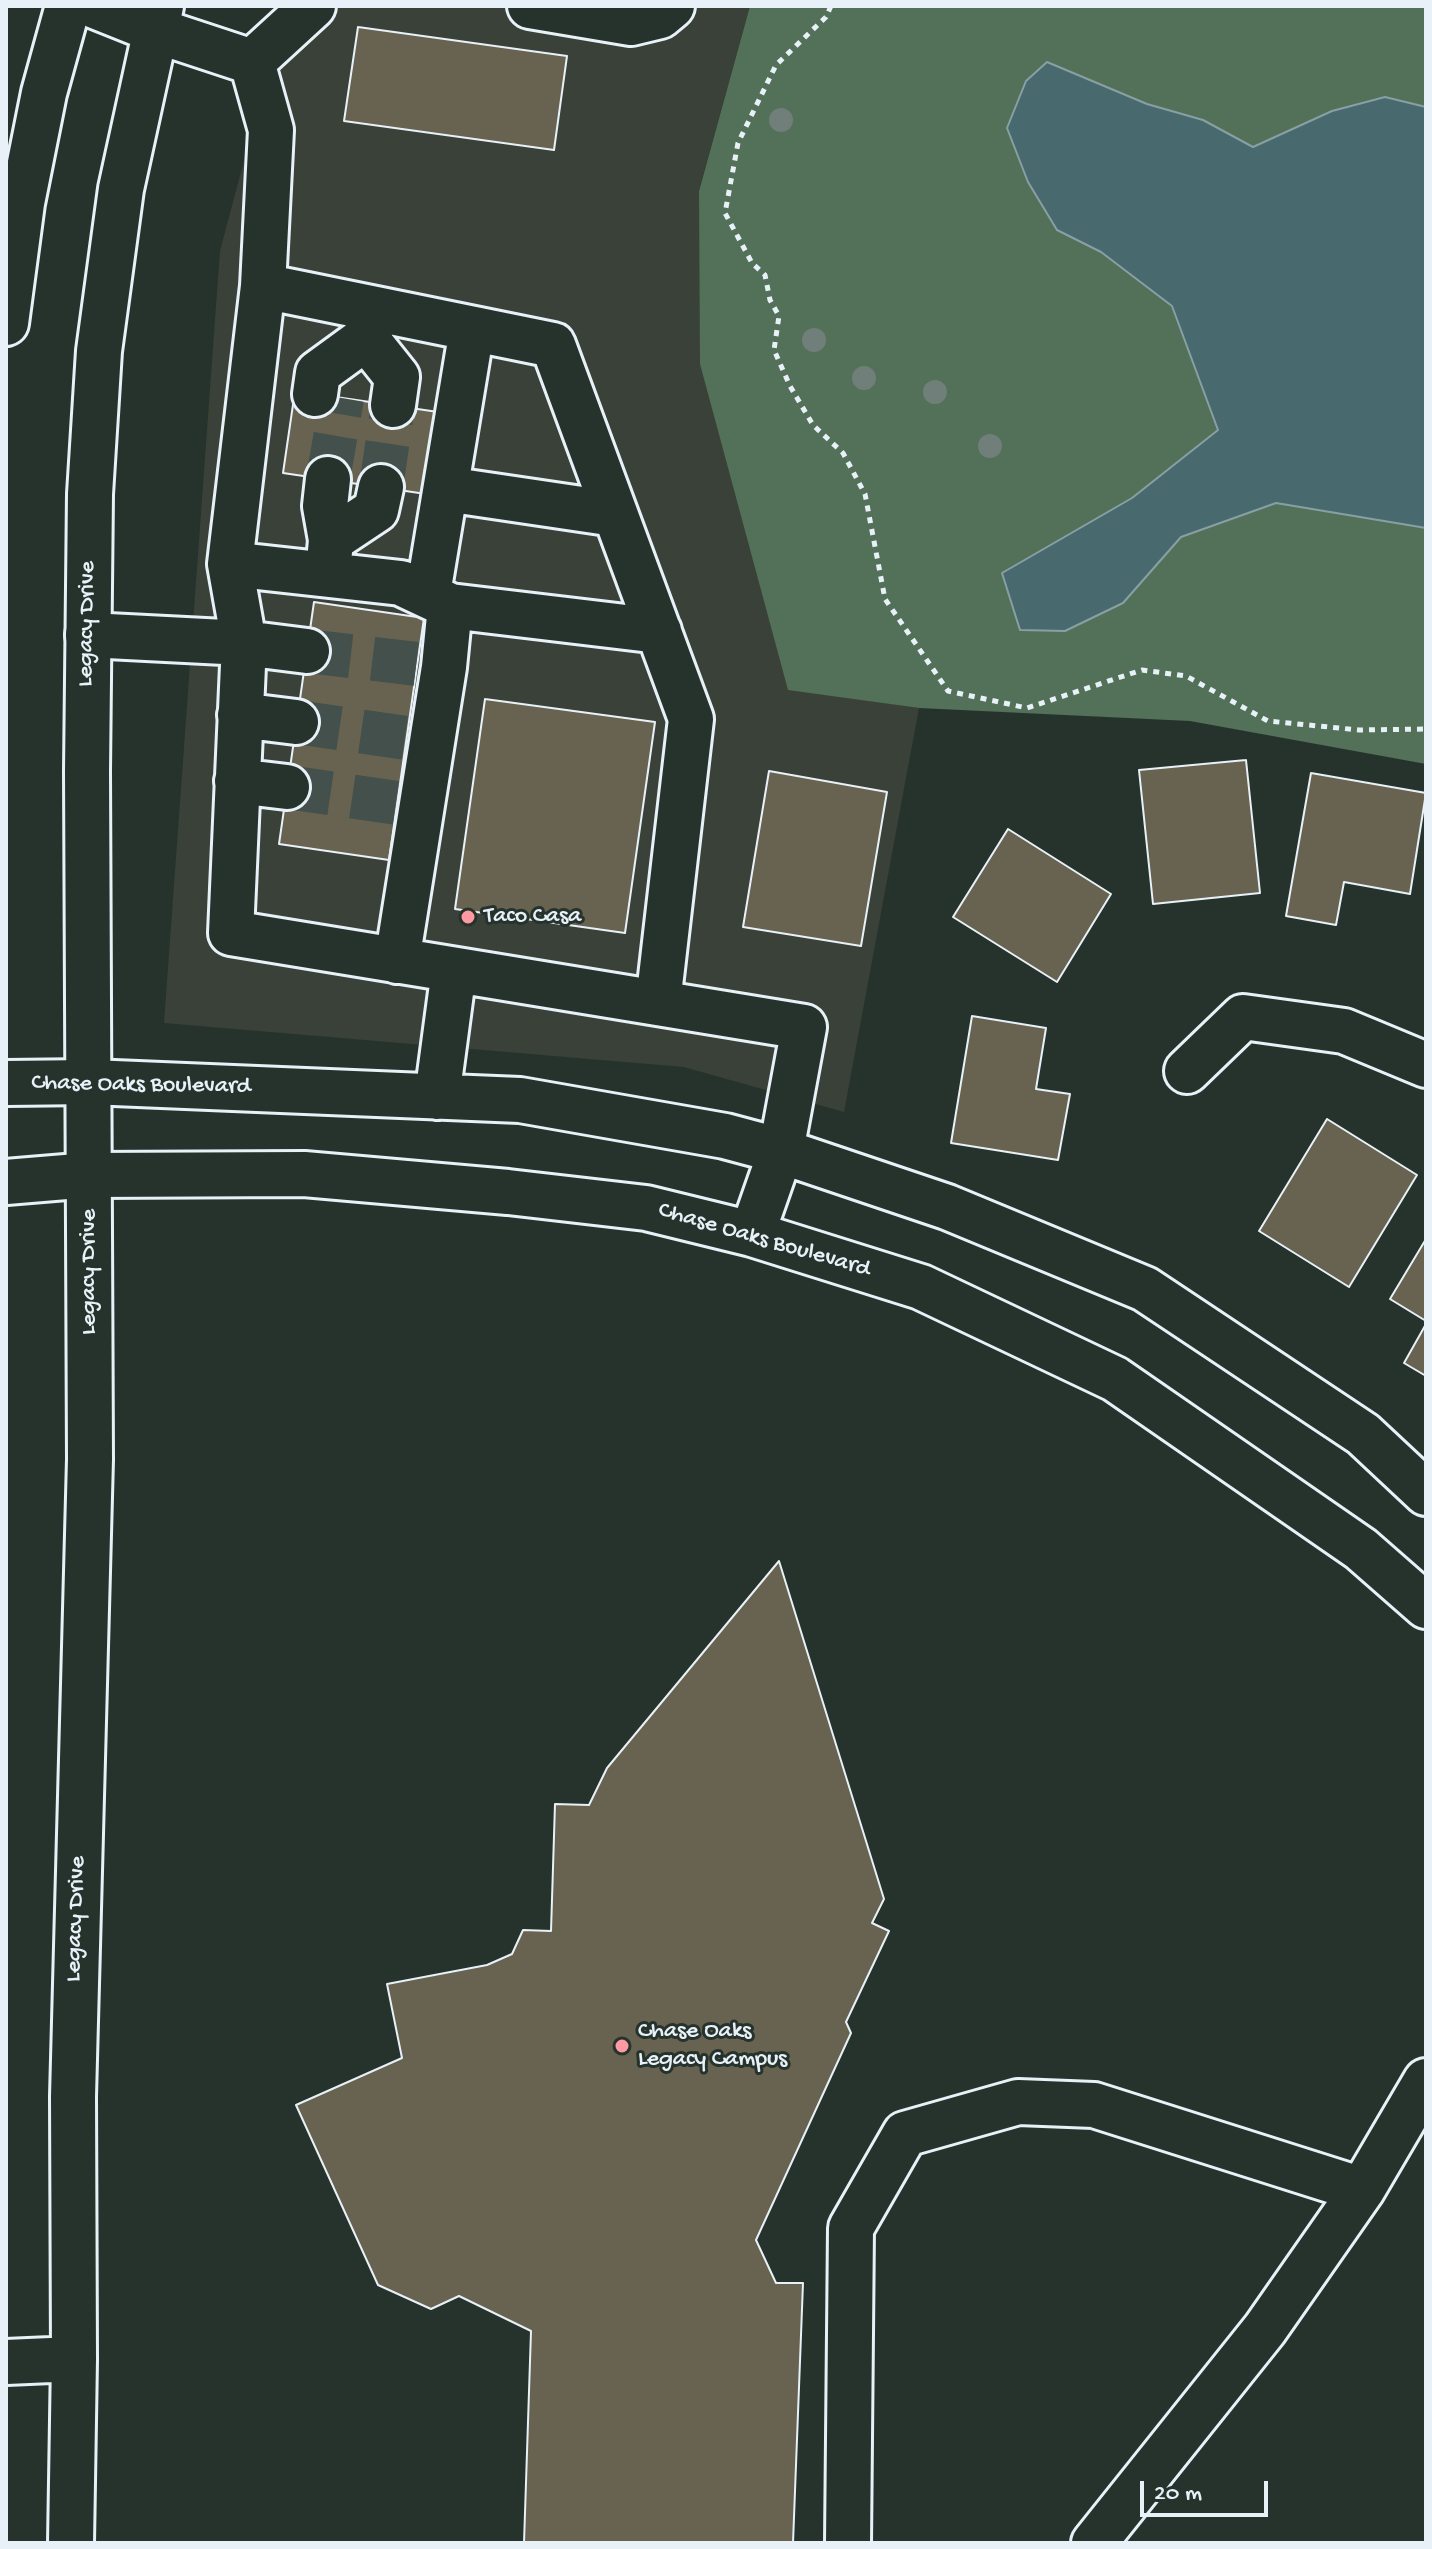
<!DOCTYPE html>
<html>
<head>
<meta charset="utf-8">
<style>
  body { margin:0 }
  #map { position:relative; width:1432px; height:2549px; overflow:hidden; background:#26332d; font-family:"Gochi Hand",sans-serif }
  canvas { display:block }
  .frame { position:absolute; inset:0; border:8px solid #e8f1f8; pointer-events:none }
  .scale { position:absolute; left:1140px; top:2481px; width:128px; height:36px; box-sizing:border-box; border:4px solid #e8f1f8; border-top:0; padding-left:10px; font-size:24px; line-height:28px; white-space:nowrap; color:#e8f1f8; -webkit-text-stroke:6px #26332d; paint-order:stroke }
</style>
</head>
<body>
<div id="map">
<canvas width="1432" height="2549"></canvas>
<div class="frame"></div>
<div class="scale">20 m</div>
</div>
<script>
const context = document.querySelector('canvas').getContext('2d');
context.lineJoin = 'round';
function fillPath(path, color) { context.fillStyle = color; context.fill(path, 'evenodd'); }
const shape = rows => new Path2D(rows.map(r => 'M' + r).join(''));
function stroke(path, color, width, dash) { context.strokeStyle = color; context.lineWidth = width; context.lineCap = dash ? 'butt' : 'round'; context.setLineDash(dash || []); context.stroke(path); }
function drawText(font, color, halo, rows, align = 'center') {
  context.font = font + ' "Gochi Hand",sans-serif'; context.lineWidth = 6; context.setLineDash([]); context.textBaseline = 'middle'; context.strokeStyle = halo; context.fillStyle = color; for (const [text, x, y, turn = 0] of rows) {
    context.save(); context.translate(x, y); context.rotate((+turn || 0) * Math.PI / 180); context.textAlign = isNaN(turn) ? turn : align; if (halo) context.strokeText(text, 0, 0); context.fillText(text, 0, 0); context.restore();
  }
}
fillPath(shape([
  [285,6,750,6,699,190,788,689,919,708,844,1112,684,1067,164,1023,220,251]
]), '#3a4138');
fillPath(shape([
  [750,6,1426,6,1426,764,1190,721,919,708,788,690,700,364,699,191]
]), '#537058');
const water = shape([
  [1047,62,1147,104,1203,120,1253,147,1332,111,1385,97,1426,107,1426,528,1276,503,1181,537,1123,603,1065,631,1020,630,1002,573,1132,498,1218,430,1172,306,1101,252,1057,230,1028,182,1007,128,1026,81,1047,62]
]);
fillPath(water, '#486a6e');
stroke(water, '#88a0a5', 2);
const building = shape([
  [358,27,567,56,554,150,344,121,358,27],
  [295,391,438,412,426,494,283,473,295,391],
  [314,602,424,618,389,860,279,844,314,602],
  [485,699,655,722,625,933,455,909,485,699],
  [1246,760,1260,893,1153,904,1139,770,1246,760],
  [769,771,887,792,861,946,743,927,769,771],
  [1311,773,1426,793,1410,894,1344,882,1336,925,1286,916,1311,773],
  [1008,829,1111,894,1057,982,953,917,1008,829],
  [972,1016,1046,1028,1036,1089,1070,1094,1058,1160,951,1143,972,1016],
  [1327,1119,1417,1175,1349,1287,1259,1231,1327,1119],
  [1426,1239,1426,1321,1390,1299,1426,1239],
  [1426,1324,1426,1376,1404,1363,1426,1324],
  [779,1561,884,1899,872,1923,889,1931,846,2022,851,2033,756,2240,776,2283,803,2283,793,2543,524,2543,531,2331,459,2296,431,2309,378,2285,296,2105,402,2058,387,1984,487,1965,512,1954,523,1930,551,1931,555,1804,589,1805,607,1768,779,1561]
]);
fillPath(building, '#686351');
stroke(building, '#e8f1f8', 2);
stroke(shape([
  [328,479,342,398],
  [381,487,393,405],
  [307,651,417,664],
  [296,722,406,738],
  [287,787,397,803]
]), '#43504b', 44, [44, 22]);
const minor = shape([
  [313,6,252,62,271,130,263,286,230,564,244,643,231,933,804,1027,781,1151,752,1234],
  [530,6,631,23,660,16,672,6],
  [155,30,252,62],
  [263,286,553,345,691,719,658,1003],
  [371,308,366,338,397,377,393,405],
  [315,394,318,373,366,338],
  [446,489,615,514],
  [331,540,376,510,381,487],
  [230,564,401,583,450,606],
  [328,574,331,540,325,506,328,479],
  [428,594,472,329],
  [88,635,244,643,307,651],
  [240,715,296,722],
  [237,781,287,787],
  [397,961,444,667,450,606,659,631],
  [1187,1071,1243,1017,1344,1031,1426,1065],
  [6,1083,90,1082,520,1100,725,1136,781,1151,947,1207,1145,1289,1363,1434,1426,1493],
  [437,1097,454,970],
  [6,1182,90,1175,304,1174,508,1192,646,1208,752,1234,921,1287,1115,1379,1361,1549,1426,1606],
  [848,2543,851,2228,905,2134,1018,2102,1094,2105,1362,2190],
  [1094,2543,1265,2329,1362,2190,1426,2081]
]);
const major = shape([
  [95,6,155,30],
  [6,323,22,203,44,93,68,6],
  [6,2362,74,2359],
  [71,2543,74,2359,73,2096,90,1459,87,771,90,494,99,351,121,189,161,6]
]);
stroke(minor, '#e8f1f8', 50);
stroke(major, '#e8f1f8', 50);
stroke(shape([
  [831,6,826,17,776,65,738,143,725,213,752,263,765,275,770,300,779,316,774,350,790,386,813,425,843,453,865,494,885,599,948,691,1027,708,1142,670,1186,676,1268,721,1359,730,1426,729]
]), '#e8f1f8', 5, [6, 6]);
stroke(minor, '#26332d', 44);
stroke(major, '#26332d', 44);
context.fillStyle = '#707f79';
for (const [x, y] of [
  [781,120],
  [814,340],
  [864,378],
  [935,392],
  [990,446]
]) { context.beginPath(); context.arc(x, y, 12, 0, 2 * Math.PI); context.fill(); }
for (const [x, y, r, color] of [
  [468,917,8,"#ff9aa2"],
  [622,2046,8,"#ff9aa2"]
]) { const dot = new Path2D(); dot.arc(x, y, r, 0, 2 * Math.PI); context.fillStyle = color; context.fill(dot); stroke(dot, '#26332d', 3); }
drawText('24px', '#e8f1f8', '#26332d', [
  ["Legacy Drive",88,624,-89],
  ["Chase Oaks Boulevard",141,1086,1],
  ["Chase Oaks Boulevard",764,1241,16],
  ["Legacy Drive",90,1272,-90],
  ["Legacy Drive",77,1919,-88]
]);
drawText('24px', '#e8f1f8', '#26332d', [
  ["Taco Casa",484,917],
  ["Chase Oaks",638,2032],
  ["Legacy Campus",638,2060]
], 'left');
</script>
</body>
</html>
